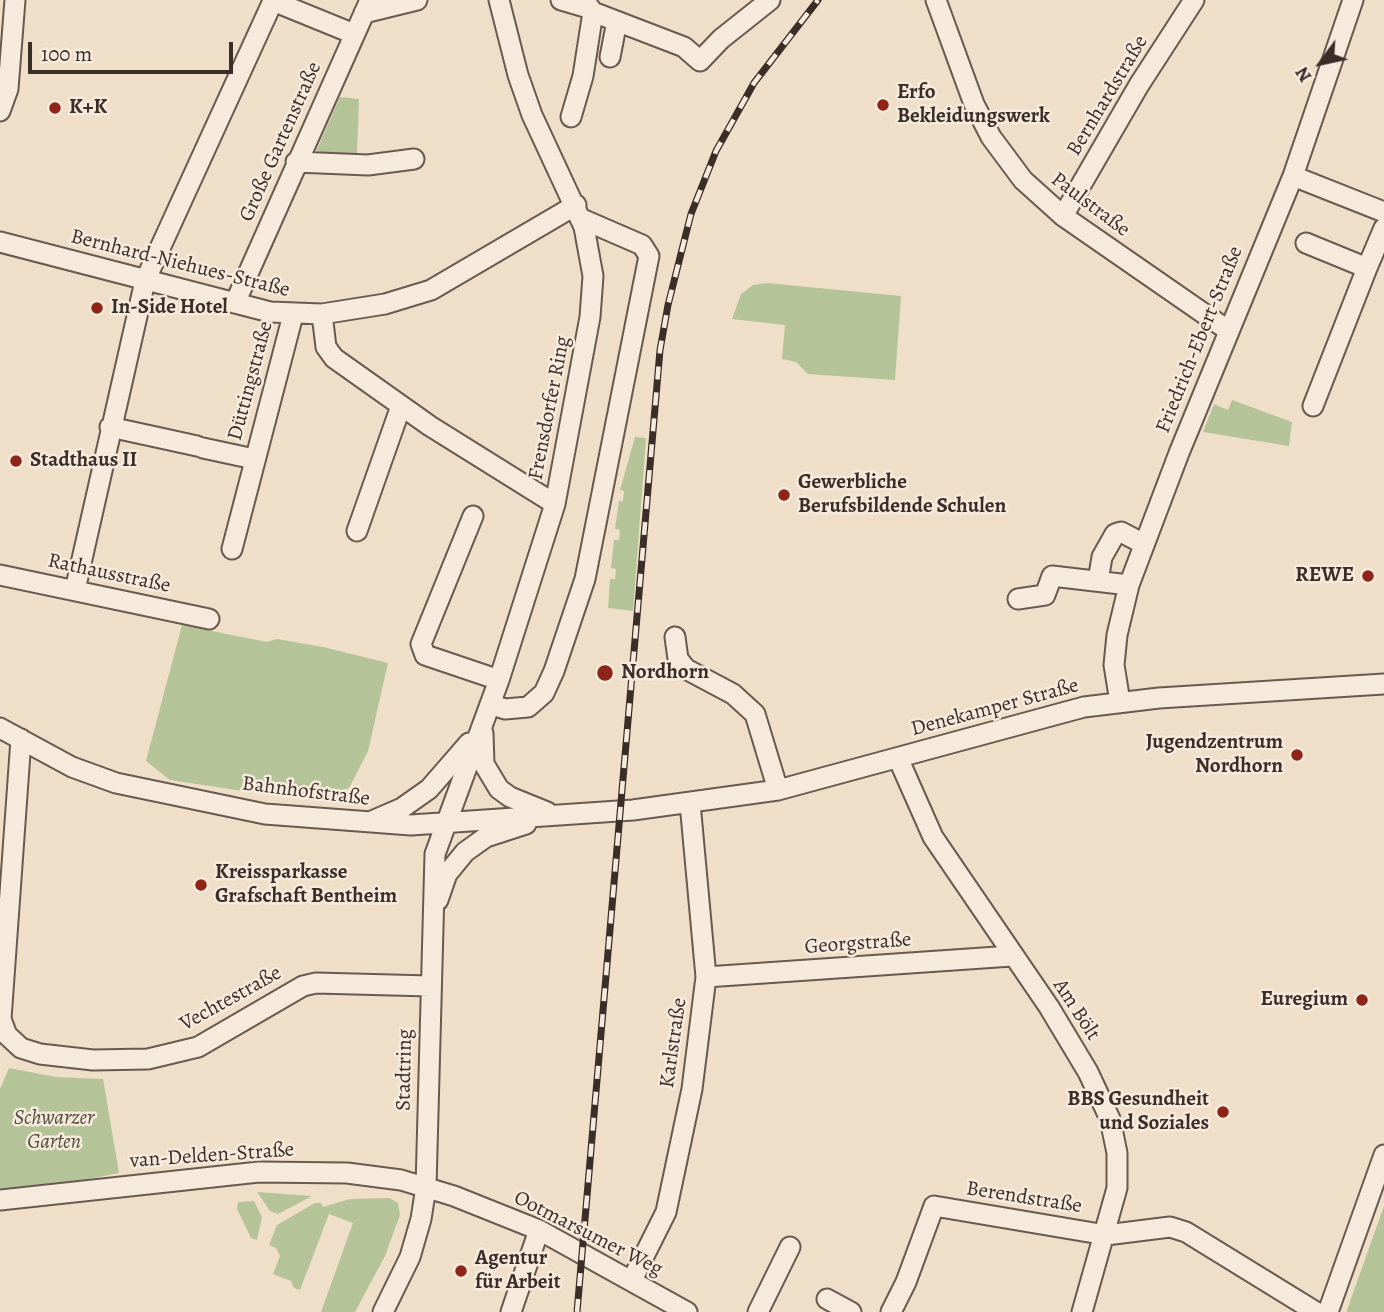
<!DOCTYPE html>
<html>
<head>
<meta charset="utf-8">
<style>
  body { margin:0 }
  #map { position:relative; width:1384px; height:1312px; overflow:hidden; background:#efdfc8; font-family:Alegreya,serif }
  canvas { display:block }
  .north { position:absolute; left:1286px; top:28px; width:70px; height:70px; -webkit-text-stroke:5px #f5eadb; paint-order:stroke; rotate:237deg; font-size:19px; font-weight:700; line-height:28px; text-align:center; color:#3b2e29 }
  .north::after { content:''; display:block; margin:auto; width:24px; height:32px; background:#3b2e29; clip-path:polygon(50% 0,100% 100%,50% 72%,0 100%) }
  .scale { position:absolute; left:28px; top:42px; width:205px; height:32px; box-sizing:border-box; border:4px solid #3b2e29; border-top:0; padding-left:9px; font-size:21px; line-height:24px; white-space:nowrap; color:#3b2e29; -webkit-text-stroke:5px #f5eadb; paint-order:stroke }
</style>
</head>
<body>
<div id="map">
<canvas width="1384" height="1312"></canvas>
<div class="north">N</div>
<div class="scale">100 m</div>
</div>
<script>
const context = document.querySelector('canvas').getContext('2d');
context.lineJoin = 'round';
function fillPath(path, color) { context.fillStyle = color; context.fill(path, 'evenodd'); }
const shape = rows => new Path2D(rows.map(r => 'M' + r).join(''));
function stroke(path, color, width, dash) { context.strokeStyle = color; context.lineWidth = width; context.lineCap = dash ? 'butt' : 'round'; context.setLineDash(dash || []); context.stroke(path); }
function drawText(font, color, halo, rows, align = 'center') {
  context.font = font + ' Alegreya,serif'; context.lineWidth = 5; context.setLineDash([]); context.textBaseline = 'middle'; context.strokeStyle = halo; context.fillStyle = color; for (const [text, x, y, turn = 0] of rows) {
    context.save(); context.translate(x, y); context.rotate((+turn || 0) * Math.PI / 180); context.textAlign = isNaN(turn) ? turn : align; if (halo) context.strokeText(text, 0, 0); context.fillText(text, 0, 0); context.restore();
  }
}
fillPath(shape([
  [340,97,359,99,357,155,314,156],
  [767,283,901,296,895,380,808,374,796,362,782,359,785,325,732,319,741,294,753,285],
  [1232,400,1292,422,1289,446,1203,432,1214,404,1228,410],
  [635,437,646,438,633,611,608,608,610,579,615,579,616,569,611,568,614,540,619,540,620,530,615,529,619,501,623,501,624,491,620,490],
  [182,625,267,642,277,639,323,647,388,663,368,751,349,788,333,794,291,796,236,790,170,780,146,761],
  [9,1068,56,1077,103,1079,119,1173,45,1188,0,1190,0,1089],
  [257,1192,312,1196,278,1214,270,1211],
  [389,1198,398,1203,400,1215,385,1256,355,1312,321,1312,353,1223,329,1214,300,1290,294,1288,291,1281,273,1274,280,1256,276,1248,269,1245,277,1225,315,1203,321,1203,323,1207,350,1199],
  [254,1201,262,1217,257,1240,251,1238,237,1209,238,1202],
  [1384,1206,1384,1312,1347,1312,1347,1310]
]), '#b5c399');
const minor = shape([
  [561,0,588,8],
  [584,0,593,12,684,47,700,61,721,39,770,0],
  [936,0,974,104,991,137,1023,180,1063,216,1229,331],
  [364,13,417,0],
  [610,57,617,21],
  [0,111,8,89,15,0],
  [571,117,583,76,593,12],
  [296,162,368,165,414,159],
  [1293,176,1384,212],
  [1063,216,1139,85,1194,0],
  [0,242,270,312,322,314,385,304,431,290,576,205],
  [1306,243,1367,268,1384,228],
  [235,303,370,0],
  [322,314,326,347,334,358,430,426,555,504],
  [1313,406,1367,268],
  [110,427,197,446],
  [203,448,254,459],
  [473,516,421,644,425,655,499,680],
  [357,531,401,406],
  [232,549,293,315],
  [0,575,209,619],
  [1098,581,1102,557,1115,534,1121,532,1144,544],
  [75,590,145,281,273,1,354,34],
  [1018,599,1045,595,1052,576,1129,585],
  [675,637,678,659,686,669,733,694,755,714,778,790],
  [1120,702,1114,665,1117,635,1129,585,1179,453,1293,176,1353,0],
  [490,704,505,709,528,707,544,693,554,671,585,579,649,256,642,245,582,219],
  [0,728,72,767,116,783,265,814,411,825,633,810,778,790,1084,707,1159,698,1384,684],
  [483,733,484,764,499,789,510,797,547,812],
  [21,739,1,1019,7,1035,21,1048,40,1054,93,1060,148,1059,198,1047,303,986,316,983,430,986],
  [898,758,933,837,1049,1007,1088,1072,1110,1119,1117,1153,1117,1188,1082,1312],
  [372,821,402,808,429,789,469,743],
  [438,900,447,874,465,852,486,837,526,824],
  [706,977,1012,956],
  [0,1200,259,1172,347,1173,401,1180,454,1196,539,1230,687,1312],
  [632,1280,666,1212,692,1089,706,977,690,803],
  [827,1299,851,1312],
  [383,1312,410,1257,421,1219,426,1187,435,854,499,680,555,504,590,317,593,276,584,227,532,115,518,75,499,0],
  [511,1312,539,1230],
  [758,1312,790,1247],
  [891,1312,906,1282,934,1206,1106,1235,1170,1227,1186,1232,1316,1312],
  [1328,1312,1384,1155]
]);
stroke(minor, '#685a51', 23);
stroke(minor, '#f5eadb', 19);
const rail = shape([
  [577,1312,660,350,668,305,691,214,716,151,754,83,818,0]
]);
stroke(rail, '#3b2e29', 7);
stroke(rail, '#f5eadb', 4.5, [13]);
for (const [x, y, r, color] of [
  [883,105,7,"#8f2418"],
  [55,108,7,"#8f2418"],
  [97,308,7,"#8f2418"],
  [16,461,7,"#8f2418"],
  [784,495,7,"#8f2418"],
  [1368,576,7,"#8f2418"],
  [605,673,9,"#8f2418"],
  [1297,755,7,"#8f2418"],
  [201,885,7,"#8f2418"],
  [1362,1000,7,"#8f2418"],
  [1223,1112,7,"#8f2418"],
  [461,1271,7,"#8f2418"]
]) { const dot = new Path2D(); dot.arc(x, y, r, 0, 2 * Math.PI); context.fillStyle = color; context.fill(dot); stroke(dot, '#f5eadb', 2.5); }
drawText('bold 21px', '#3b2e29', '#f5eadb', [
  ["Erfo",897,93],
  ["Bekleidungswerk",897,117],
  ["K+K",69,108],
  ["In-Side Hotel",111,308],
  ["Stadthaus II",30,461],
  ["Gewerbliche",798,483],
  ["Berufsbildende Schulen",798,507],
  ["REWE",1354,576,"right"],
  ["Nordhorn",621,673],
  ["Jugendzentrum",1283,743,"right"],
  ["Nordhorn",1283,767,"right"],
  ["Kreissparkasse",215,873],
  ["Grafschaft Bentheim",215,897],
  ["Euregium",1348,1000,"right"],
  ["BBS Gesundheit",1209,1100,"right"],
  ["und Soziales",1209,1124,"right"],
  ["Agentur",475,1259],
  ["für Arbeit",475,1283]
], 'left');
drawText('21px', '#3b2e29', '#f5eadb', [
  ["Bernhardstraße",1108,96,-59],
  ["Große Gartenstraße",281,142,-66],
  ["Paulstraße",1090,205,37],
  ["Bernhard-Niehues-Straße",180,264,14],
  ["Friedrich-Ebert-Straße",1200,340,-68],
  ["Düttingstraße",251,381,-75],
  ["Frensdorfer Ring",550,408,-79],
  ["Rathausstraße",109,574,12],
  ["Denekamper Straße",995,708,-15],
  ["Bahnhofstraße",306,792,7],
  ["Georgstraße",858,944,-4],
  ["Vechtestraße",231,999,-29],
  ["Am Bölt",1076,1010,57],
  ["Karlstraße",674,1043,-82],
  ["Stadtring",405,1070,-89],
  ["van-Delden-Straße",212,1156,-4],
  ["Berendstraße",1024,1198,9],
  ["Ootmarsumer Weg",588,1234,27]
]);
drawText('italic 21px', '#534c3f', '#f5eadb', [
  ["Schwarzer",54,1119],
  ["Garten",54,1143]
]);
</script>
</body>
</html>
